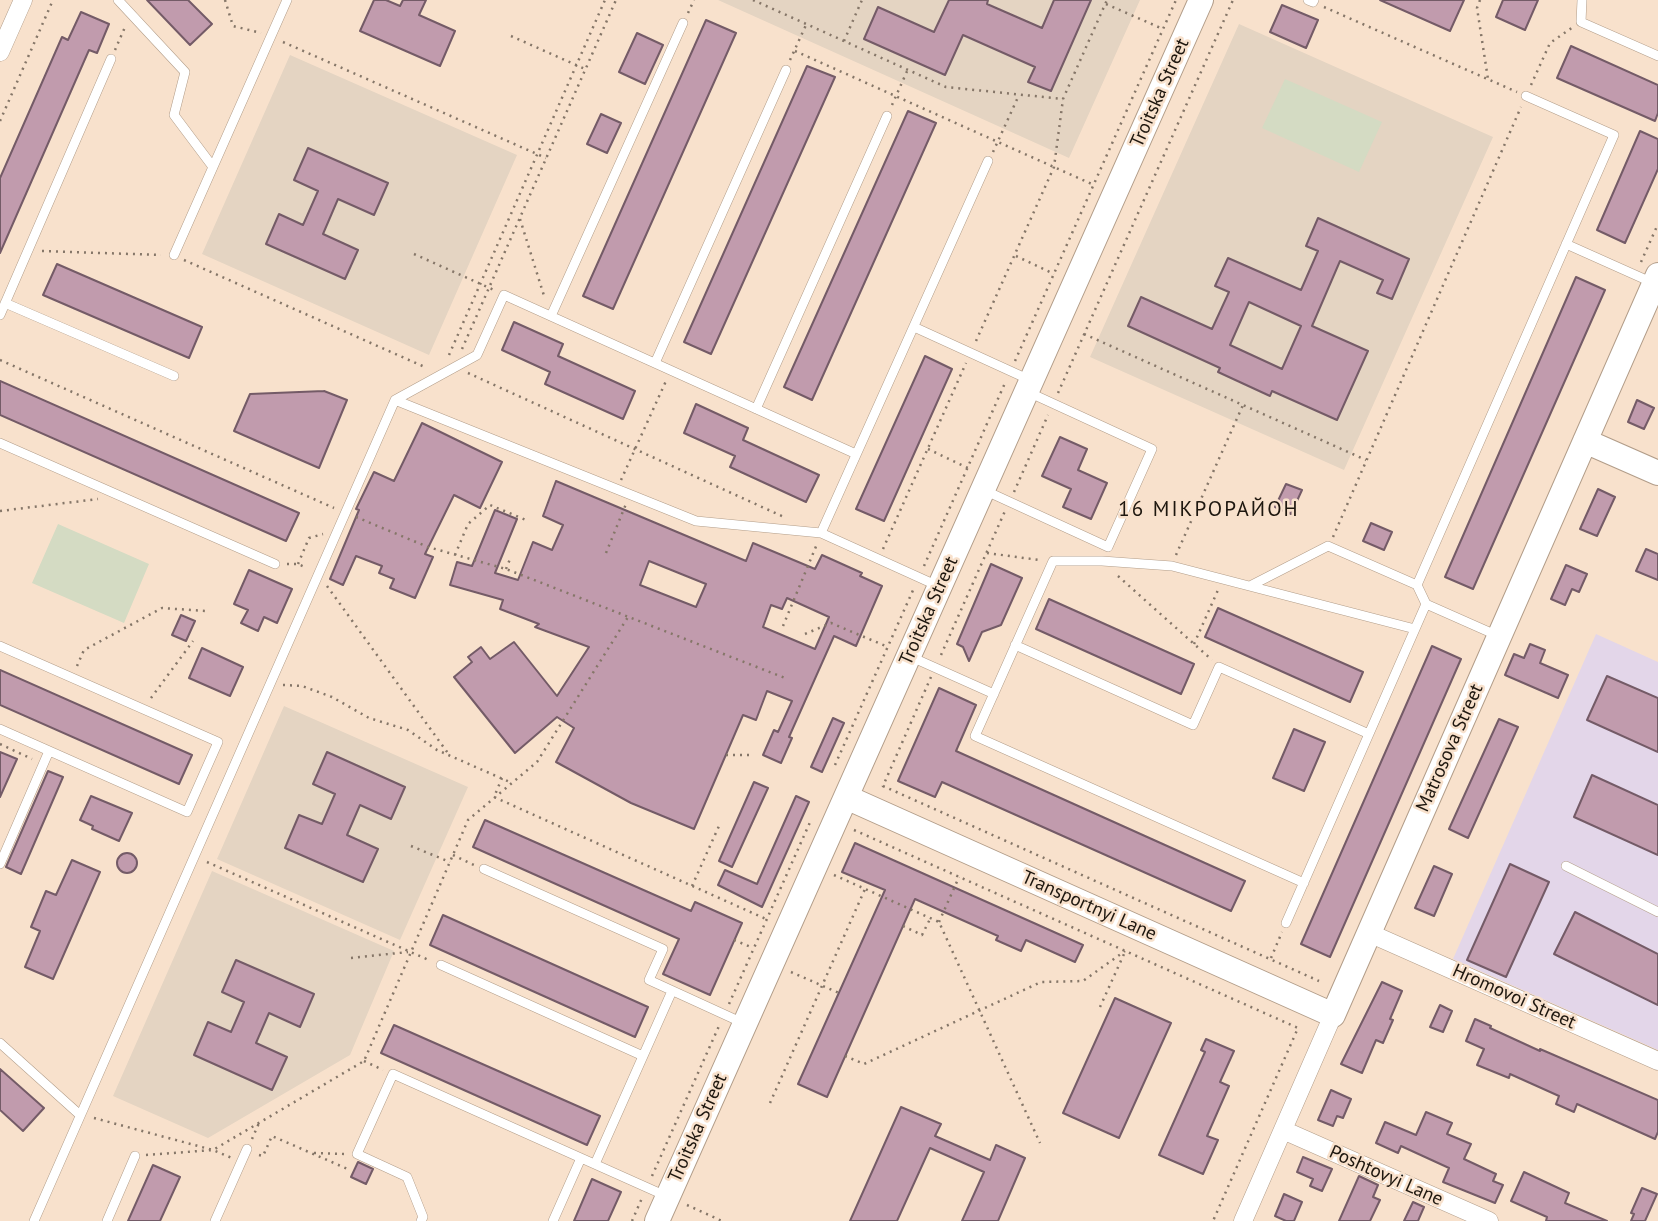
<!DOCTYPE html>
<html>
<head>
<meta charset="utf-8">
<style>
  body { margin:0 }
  canvas { display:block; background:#f8e1cc }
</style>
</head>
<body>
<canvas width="1658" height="1221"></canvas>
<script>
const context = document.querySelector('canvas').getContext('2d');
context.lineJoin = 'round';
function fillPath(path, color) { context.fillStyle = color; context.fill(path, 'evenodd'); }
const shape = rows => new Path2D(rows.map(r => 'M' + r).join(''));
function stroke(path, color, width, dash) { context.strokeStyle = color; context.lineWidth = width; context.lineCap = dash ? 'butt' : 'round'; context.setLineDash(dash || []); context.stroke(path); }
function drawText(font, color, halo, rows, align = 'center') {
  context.font = font + ' "PT Sans",sans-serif'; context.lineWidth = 5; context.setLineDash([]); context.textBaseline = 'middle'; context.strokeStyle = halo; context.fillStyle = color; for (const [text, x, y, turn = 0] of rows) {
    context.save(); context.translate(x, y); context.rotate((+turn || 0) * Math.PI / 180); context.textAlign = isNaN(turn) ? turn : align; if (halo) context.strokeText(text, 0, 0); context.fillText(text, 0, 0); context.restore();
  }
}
fillPath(shape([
  [1596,634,1658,662,1658,1050,1453,959]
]), '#e3d6e9');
fillPath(shape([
  [718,0,1140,0,1069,158],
  [1239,24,1493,137,1344,470,1090,357],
  [290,55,517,155,429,355,202,254],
  [284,706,468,787,400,940,217,859],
  [212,871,394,951,350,1055,208,1138,113,1096]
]), '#e4d4c2');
fillPath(shape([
  [1285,79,1382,122,1359,172,1262,128],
  [58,524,149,564,124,623,32,583]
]), '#d4dbc3');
const building = shape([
  [147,0,188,0,212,24,190,45,147,0],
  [374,0,386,0,400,6,403,0,426,0,419,15,455,31,440,66,360,31,374,0],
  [949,0,988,0,987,4,1042,28,1054,0,1091,0,1051,91,1028,82,1035,67,963,35,945,75,864,39,878,7,934,32,949,0],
  [1380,0,1464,0,1450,31,1380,0],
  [1503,0,1538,0,1525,30,1496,17,1503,0],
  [1282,5,1318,20,1306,48,1270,32,1282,5],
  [81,12,109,24,97,53,89,50,0,253,0,178,62,37,68,40,81,12],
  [706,20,736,33,613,309,583,296,706,20],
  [637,33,663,45,645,84,619,72,637,33],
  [1571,46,1658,85,1658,113,1655,121,1557,78,1571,46],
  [807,66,835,77,711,354,684,342,807,66],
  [908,111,936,123,812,400,784,387,908,111],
  [601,114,621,123,607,153,587,144,601,114],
  [1640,131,1658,139,1658,169,1625,243,1597,230,1640,131],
  [308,148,388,183,374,215,338,199,323,234,358,250,345,279,266,244,279,214,303,225,318,191,294,180,308,148],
  [1318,218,1409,259,1392,299,1377,293,1383,280,1340,261,1312,326,1368,351,1337,420,1272,391,1270,396,1218,372,1220,368,1128,326,1141,297,1212,329,1229,292,1215,286,1228,258,1301,290,1318,251,1306,246,1318,218],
  [1249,302,1301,326,1282,369,1230,345,1249,302],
  [57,264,202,327,189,358,43,295,57,264],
  [1576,277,1605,290,1473,589,1445,577,1576,277],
  [514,322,563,344,558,356,635,391,623,419,545,384,550,372,502,350,514,322],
  [925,356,952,369,884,521,856,509,925,356],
  [0,381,299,513,286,541,0,415,0,381],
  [324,391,347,400,319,468,234,431,250,394,324,391],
  [1637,400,1654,408,1644,429,1628,422,1637,400],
  [696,404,748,428,743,440,819,475,806,502,730,467,735,456,684,433,696,404],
  [422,423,502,462,480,508,454,495,425,554,433,557,415,598,390,588,394,579,379,573,382,566,356,556,343,585,330,579,359,510,356,509,374,472,394,481,422,423],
  [1060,437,1087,449,1078,470,1107,483,1091,519,1063,507,1071,489,1042,476,1060,437],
  [556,481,746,561,753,543,815,569,822,555,862,573,860,576,882,586,856,646,834,636,789,737,792,738,781,763,763,755,774,730,778,732,792,701,767,691,756,720,743,715,694,829,631,803,556,762,574,728,557,717,515,753,454,677,472,662,468,657,481,647,490,659,514,642,557,696,589,647,535,627,539,624,500,609,503,600,450,585,457,562,472,566,495,510,517,519,495,573,518,580,533,542,552,550,563,525,543,516,556,481],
  [649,561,706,584,696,607,640,585,649,561],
  [787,598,829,617,815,649,763,627,771,605,782,609,787,598],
  [1286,484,1302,490,1291,514,1275,507,1286,484],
  [1598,489,1615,497,1597,536,1580,529,1598,489],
  [1371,523,1392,532,1384,550,1363,541,1371,523],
  [1646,549,1658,554,1658,580,1636,571,1646,549],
  [991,564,1022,578,1001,625,982,632,969,661,963,647,957,644,991,564],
  [1566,565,1587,574,1579,592,1572,589,1565,605,1551,599,1566,565],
  [249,570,292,589,277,623,264,617,258,631,241,623,248,610,234,604,249,570],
  [1049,599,1194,664,1181,694,1036,629,1049,599],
  [1218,608,1363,672,1350,702,1205,637,1218,608],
  [181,615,195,621,186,641,172,635,181,615],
  [1530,644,1545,650,1540,663,1568,675,1558,698,1505,675,1514,654,1524,658,1530,644],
  [1432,646,1461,659,1330,957,1301,944,1432,646],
  [202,648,243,667,230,696,189,678,202,648],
  [0,670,192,755,179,784,0,705,0,670],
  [1607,676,1658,698,1658,752,1587,720,1607,676],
  [939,688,976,705,956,751,1245,881,1231,911,942,782,935,797,898,781,939,688],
  [833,718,844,723,822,772,811,767,833,718],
  [1499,719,1518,727,1468,838,1449,829,1499,719],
  [1294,729,1325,742,1304,791,1273,778,1294,729],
  [0,752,17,759,0,797,0,752],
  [327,752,405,787,391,819,360,805,347,835,378,849,363,882,285,848,299,815,322,824,335,794,313,784,327,752],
  [48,771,63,777,21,874,6,867,48,771],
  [1592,775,1658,805,1658,855,1574,817,1592,775],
  [754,782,768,788,732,867,719,861,754,782],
  [91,796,132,813,119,841,92,829,93,826,80,820,91,796],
  [796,796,809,802,762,907,718,885,725,870,757,884,796,796],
  [485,820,691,911,695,902,742,923,710,995,663,974,679,939,473,847,485,820],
  [855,843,1083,945,1075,962,1026,940,1021,951,996,940,998,936,915,899,827,1097,798,1084,885,890,842,872,855,843],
  '117 863a10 10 0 1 1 20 0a10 10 0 1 1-20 0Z',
  [72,860,100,872,53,979,25,967,40,931,31,927,46,891,56,895,72,860],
  [1510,864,1549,882,1506,977,1467,960,1510,864],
  [1434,866,1452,874,1434,916,1415,908,1434,866],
  [1575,912,1658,954,1658,1005,1554,954,1575,912],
  [443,915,648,1007,635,1037,430,945,443,915],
  [236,960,314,994,300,1027,269,1013,256,1043,287,1057,272,1090,194,1055,208,1022,231,1032,244,1002,222,992,236,960],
  [1382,982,1402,991,1390,1019,1393,1020,1383,1043,1376,1040,1362,1073,1341,1064,1382,982],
  [1115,998,1171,1023,1119,1138,1063,1113,1115,998],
  [1440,1005,1452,1011,1443,1032,1430,1027,1440,1005],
  [1475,1019,1491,1026,1490,1028,1540,1051,1540,1049,1658,1100,1658,1132,1655,1139,1577,1104,1574,1112,1556,1104,1559,1096,1510,1074,1509,1078,1477,1065,1484,1049,1466,1041,1475,1019],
  [394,1025,600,1116,587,1145,381,1053,394,1025],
  [1206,1039,1234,1051,1220,1082,1229,1086,1207,1136,1218,1140,1203,1174,1159,1155,1205,1052,1201,1050,1206,1039],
  [0,1069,44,1108,23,1131,0,1110,0,1069],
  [1331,1090,1351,1099,1343,1118,1337,1116,1333,1126,1318,1120,1331,1090],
  [901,1107,941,1124,935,1136,990,1160,996,1145,1025,1158,998,1221,962,1221,984,1172,930,1148,897,1221,850,1221,901,1107],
  [1426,1112,1452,1123,1447,1134,1471,1144,1464,1159,1496,1174,1493,1181,1503,1185,1495,1203,1443,1182,1449,1168,1401,1146,1398,1153,1376,1143,1385,1122,1416,1135,1426,1112],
  [1303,1157,1332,1169,1322,1191,1310,1186,1313,1179,1297,1172,1303,1157],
  [358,1162,373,1169,366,1184,351,1177,358,1162],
  [153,1165,180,1177,160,1221,128,1221,153,1165],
  [1524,1172,1569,1193,1565,1203,1607,1221,1546,1221,1547,1217,1511,1201,1524,1172],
  [1359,1176,1378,1185,1373,1197,1380,1200,1370,1221,1339,1221,1359,1176],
  [592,1179,621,1192,608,1221,574,1221,592,1179],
  [1642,1188,1657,1194,1645,1221,1631,1221,1634,1214,1631,1213,1642,1188],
  [1284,1194,1302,1202,1294,1221,1286,1221,1275,1216,1284,1194],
  [1413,1202,1424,1207,1418,1221,1404,1221,1413,1202]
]);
fillPath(building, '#c19bad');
stroke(building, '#745b67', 2);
const lane = shape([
  [118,0,185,72,174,115,213,167],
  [1308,0,1313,2,1314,0],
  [1582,0,1581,22,1658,56],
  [1566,244,1651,282],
  [174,255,287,0],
  [5,303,174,376],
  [0,315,111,59],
  [551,316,683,23],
  [914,327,1030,380],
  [655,363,786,70],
  [395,400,696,521,821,533,938,586],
  [756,409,887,116],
  [0,443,275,564],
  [986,491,1108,547,1152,449,1028,392],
  [821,533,988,161],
  [1417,585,1614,135,1526,96],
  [1250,586,1328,546,1417,585,1426,604,1496,635],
  [1015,645,1193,725,1219,667,1369,734],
  [0,646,218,742,187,812,0,729],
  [909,656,994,694],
  [0,864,49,751],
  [1566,866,1658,912],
  [484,869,663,949,649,980,743,1023],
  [1304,883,975,736,1053,561,1102,561,1172,566,1415,629],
  [1286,923,1426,604],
  [441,965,643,1056],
  [0,1043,80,1115],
  [595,1164,672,991],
  [34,1221,395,400,477,355,504,295,856,454],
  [107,1221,135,1156],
  [215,1221,247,1149],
  [421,1221,423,1217,407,1177,357,1154,393,1074,666,1196],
  [553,1221,581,1158]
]);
const street = shape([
  [0,52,23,0],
  [1369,933,1658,1061],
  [1283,1130,1489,1221],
  [1243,1221,1333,1015]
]);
const secondary = shape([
  [1585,441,1658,473],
  [846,797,1333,1015,1658,275],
  [657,1221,1201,0]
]);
stroke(lane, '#b29d89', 10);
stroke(street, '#b29d89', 19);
stroke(secondary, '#b29d89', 26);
stroke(shape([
  [225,0,233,26,261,33],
  [753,0,946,87,1063,99],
  [1480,0,1477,8,1488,79],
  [1106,4,1163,29],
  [1324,7,1517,92],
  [688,13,694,0],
  [511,36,585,69],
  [844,41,862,0],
  [283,42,546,158],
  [115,50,125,27],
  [795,51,1094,185],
  [790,60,806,25],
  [1531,85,1550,43,1573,27],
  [892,105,908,69],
  [0,121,53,0],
  [993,152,1019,95],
  [520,219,545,299],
  [42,251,161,255],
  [414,254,494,290],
  [1016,256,1054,274],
  [184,260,427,368],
  [1641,262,1658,224],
  [1084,334,1366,460],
  [976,341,1054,167,1063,99,1107,0],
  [462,349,616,0],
  [449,355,605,0],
  [0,360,334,508],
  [1015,361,1176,0],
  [468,373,784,517],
  [1058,393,1233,0],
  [928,449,968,468],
  [621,480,666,381],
  [1014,492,1048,415],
  [0,511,98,499],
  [356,517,428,547,506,569,785,678],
  [1333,537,1521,107],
  [883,549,966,363],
  [606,553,626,504],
  [987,553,1039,560],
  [455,555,468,524,490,505,526,520],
  [1176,555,1243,405],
  [287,564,298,564,307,568],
  [298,564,309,538,323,534],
  [924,566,1005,383],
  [506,569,510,559],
  [1118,576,1212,660],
  [327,586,450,756],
  [783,626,817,544],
  [805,634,831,623,888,647],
  [1194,644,1218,590],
  [941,655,1005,511],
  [77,666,84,650,162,608,206,611],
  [931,677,883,786,1319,981],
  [283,685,302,686,332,697,369,718,408,730,437,750,512,783],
  [151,698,193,641],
  [0,744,32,759],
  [726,755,751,755],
  [835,765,914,588],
  [502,778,494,797,766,919],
  [854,830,1298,1028,1213,1221],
  [411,846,450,862],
  [453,855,474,865],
  [207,862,431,961],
  [834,875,939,922,1040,1143],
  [692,886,719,826],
  [939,922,959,877],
  [903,926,922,935,930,919],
  [734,940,753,948],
  [351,958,408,952],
  [1271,958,1282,932],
  [791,972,839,993],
  [729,1004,811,820],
  [1100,1007,1124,954],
  [845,1056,864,1064,1041,982,1083,981,1125,951],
  [364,1061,383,1070],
  [770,1103,865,889],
  [94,1118,213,1150,232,1158],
  [252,1139,259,1123],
  [314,1153,346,1154],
  [146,1155,213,1150,364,1061,468,820,537,762,628,617],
  [259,1155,263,1156,272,1136,350,1170],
  [652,1176,719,1026],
  [687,1205,722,1221],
  [632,1221,642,1198]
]), '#857668', 2.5, [2, 5]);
stroke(lane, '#fff', 9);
stroke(street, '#fff', 18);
stroke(secondary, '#fff', 24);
drawText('19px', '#1e170f', '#f8e1cc', [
  ["Troitska Street",1160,93,-66],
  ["Troitska Street",929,611,-66],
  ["Matrosova Street",1450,748,-66],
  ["Transportnyi Lane",1089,906,24],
  ["Hromovoi Street",1514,997,24],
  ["Troitska Street",698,1128,-66],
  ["Poshtovyi Lane",1386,1176,24]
]);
context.letterSpacing = '2px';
drawText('21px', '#1e170f', '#f8e1cc', [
  ["16 МІКРОРАЙОН",1209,510]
]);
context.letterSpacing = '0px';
</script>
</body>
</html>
